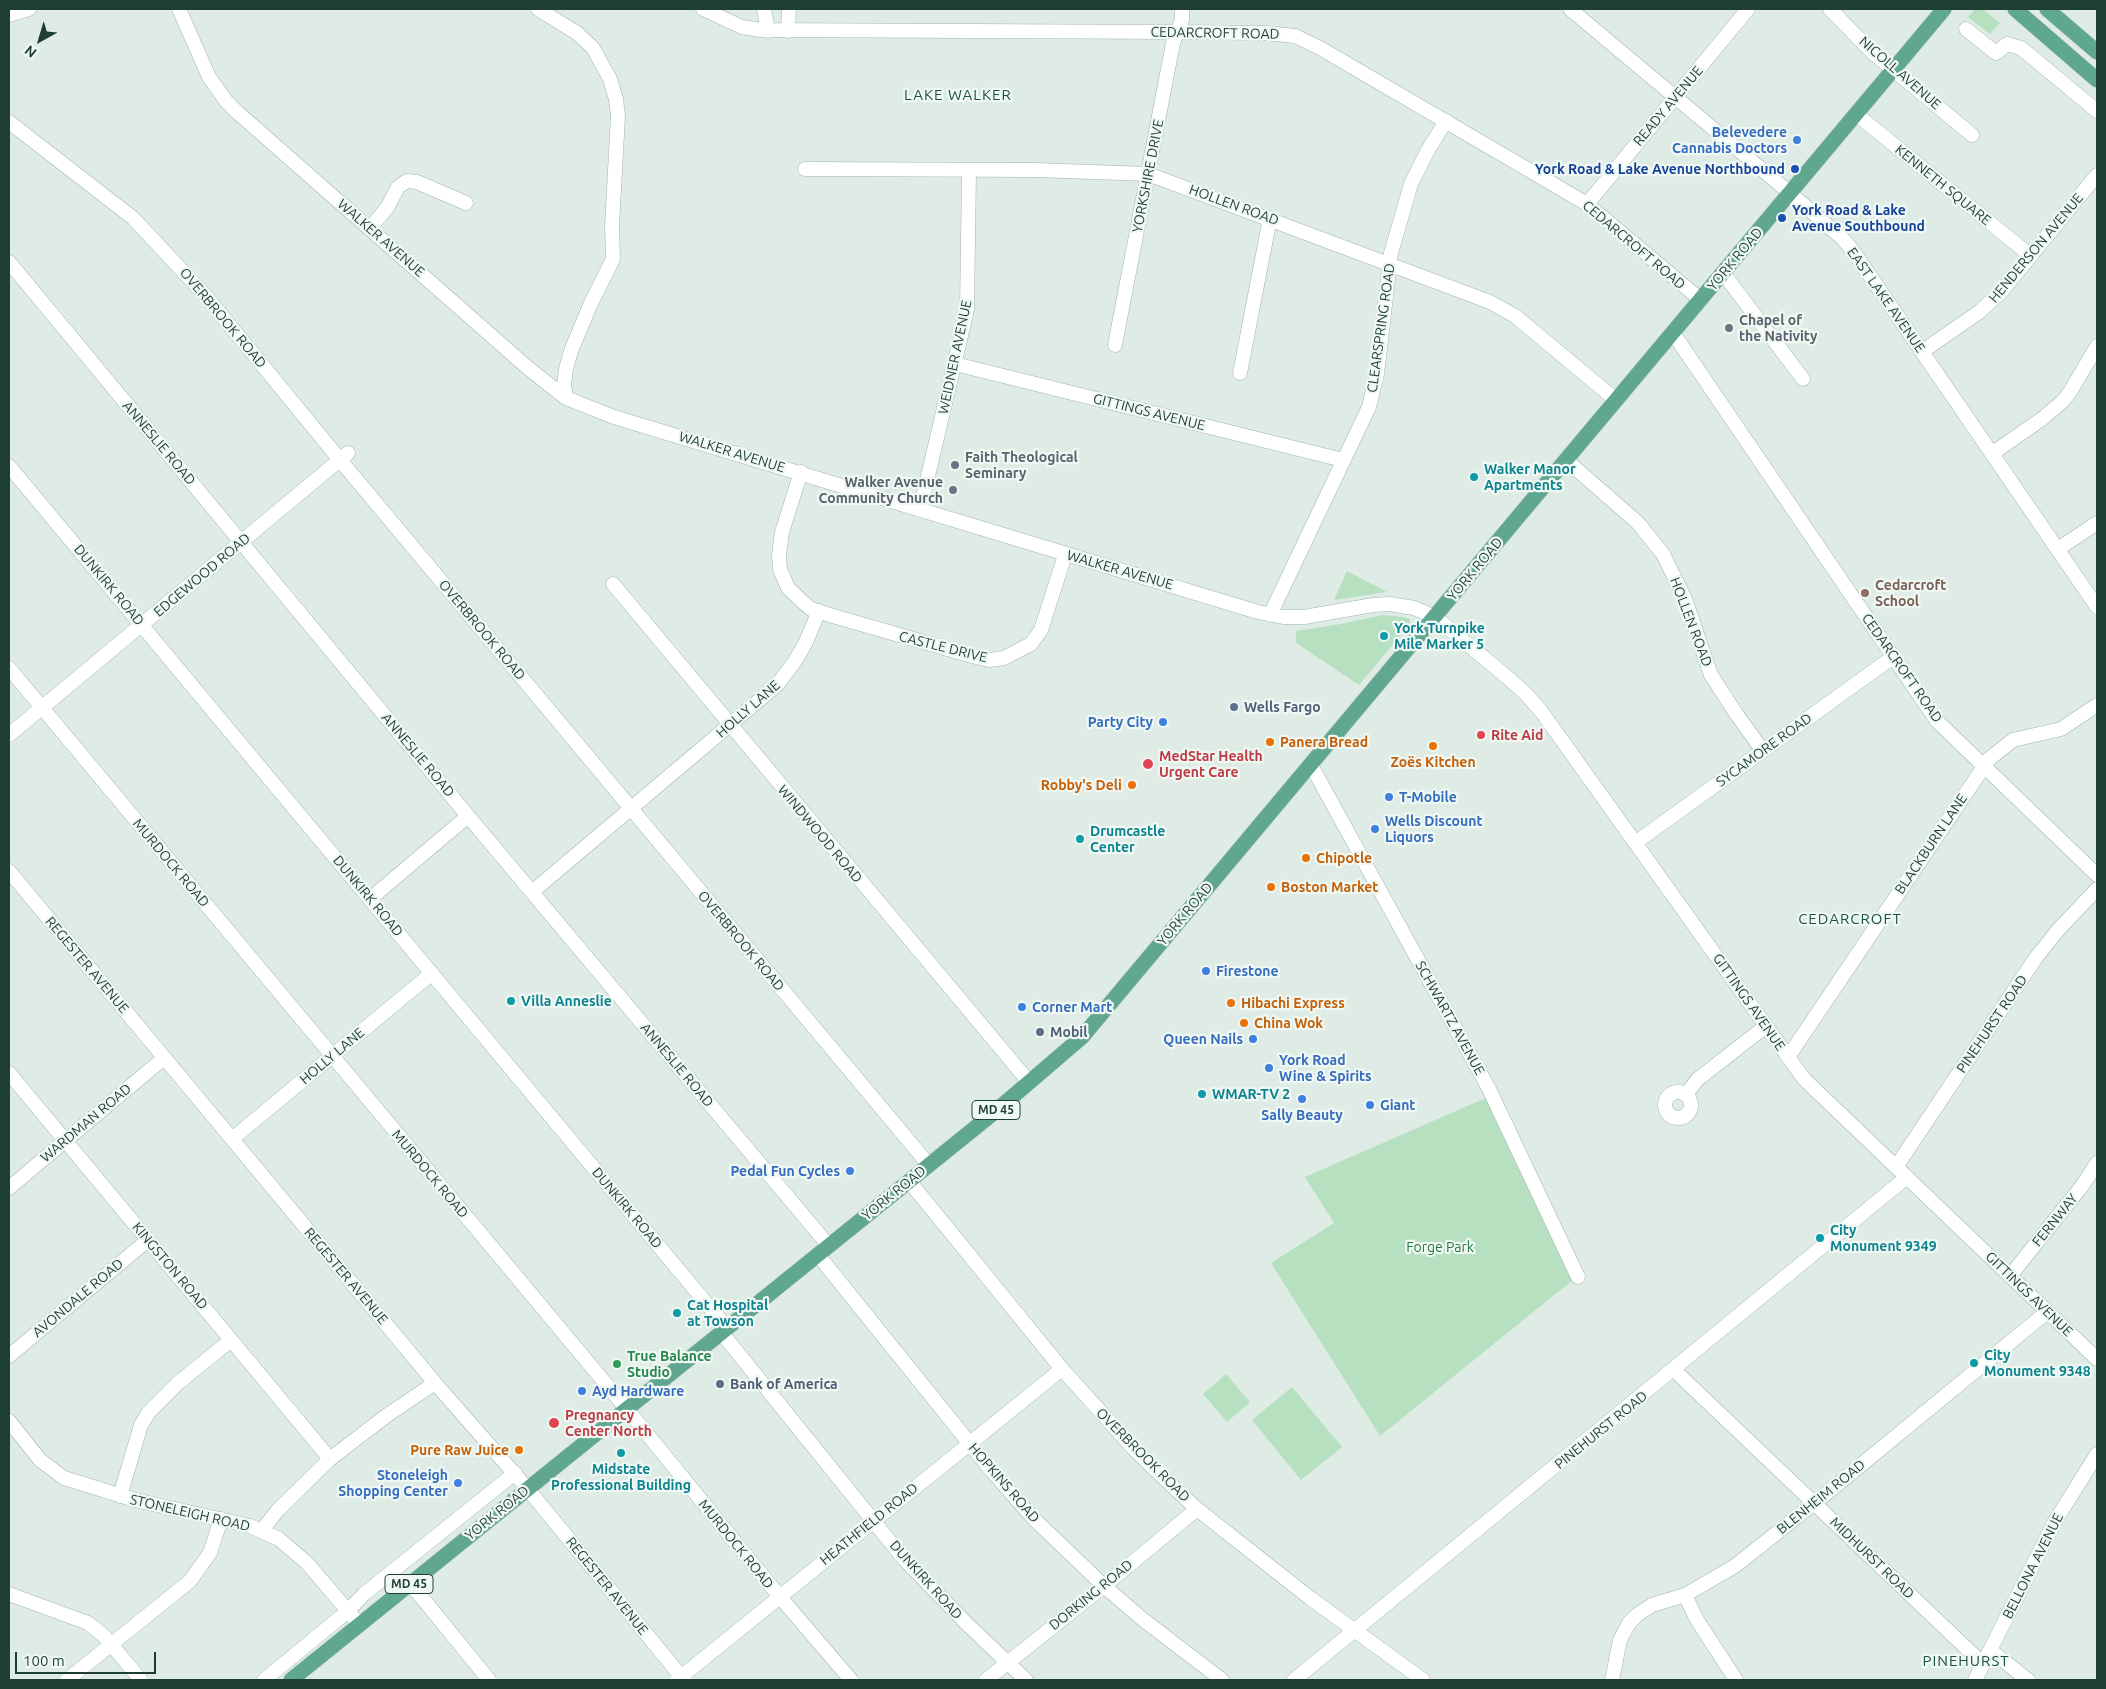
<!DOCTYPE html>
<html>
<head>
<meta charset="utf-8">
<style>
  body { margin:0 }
  #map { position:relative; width:2106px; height:1689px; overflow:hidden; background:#dfece6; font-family:Ubuntu,sans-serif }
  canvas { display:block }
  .frame { position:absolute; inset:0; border:10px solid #1e3e34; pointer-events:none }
  .north { position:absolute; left:15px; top:15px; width:50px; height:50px; -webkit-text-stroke:4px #f0f8f4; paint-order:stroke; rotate:219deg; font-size:14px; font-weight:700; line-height:20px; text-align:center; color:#1e3e34 }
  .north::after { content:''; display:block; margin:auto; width:18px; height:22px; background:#1e3e34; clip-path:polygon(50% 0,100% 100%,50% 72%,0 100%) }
  .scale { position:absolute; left:15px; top:1652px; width:141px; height:22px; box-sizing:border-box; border:2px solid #1e3e34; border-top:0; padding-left:6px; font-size:15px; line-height:18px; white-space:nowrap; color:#1e3e34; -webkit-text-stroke:4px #f0f8f4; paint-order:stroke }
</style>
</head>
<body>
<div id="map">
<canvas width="2106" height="1689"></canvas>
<div class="frame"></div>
<div class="north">N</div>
<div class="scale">100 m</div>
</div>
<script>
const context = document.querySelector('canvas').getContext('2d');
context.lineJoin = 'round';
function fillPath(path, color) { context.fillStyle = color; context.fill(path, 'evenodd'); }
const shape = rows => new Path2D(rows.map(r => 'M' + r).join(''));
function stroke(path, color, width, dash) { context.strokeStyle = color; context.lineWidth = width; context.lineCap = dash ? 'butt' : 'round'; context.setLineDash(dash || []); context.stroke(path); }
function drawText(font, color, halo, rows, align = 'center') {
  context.font = font + ' Ubuntu,sans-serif'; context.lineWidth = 4.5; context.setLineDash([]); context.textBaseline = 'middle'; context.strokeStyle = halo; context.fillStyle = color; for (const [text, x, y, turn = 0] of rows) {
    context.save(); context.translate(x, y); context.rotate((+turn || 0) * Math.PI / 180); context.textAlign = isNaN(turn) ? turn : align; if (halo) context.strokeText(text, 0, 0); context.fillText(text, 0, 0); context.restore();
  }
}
fillPath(shape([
  [1975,9,1983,9,2000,23,1990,34,1968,17],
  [1347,571,1387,592,1334,600],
  [1383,615,1402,617,1410,619,1410,624,1359,685,1296,643,1296,631,1341,624],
  [1488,1097,1574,1279,1380,1436,1271,1263,1334,1223,1305,1177],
  [1226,1374,1250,1402,1227,1422,1203,1394],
  [1292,1387,1342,1447,1301,1480,1252,1420]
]), '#b6e0bf');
const minor = shape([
  [179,9,209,77,226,101,237,112,528,368,566,398,614,417,1258,612,1283,617,1304,617,1373,605,1390,604,1414,608,1435,617,1507,677,1526,694,1541,711,1804,1079,2097,1359],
  [538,9,577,33,593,48,610,79,616,99,618,116,612,226,613,259,591,303,571,351,566,369,564,385,566,398],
  [703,9,742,27,761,30,1178,32,1266,33,1295,36,1320,48,1587,204,1701,300],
  [764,9,768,31],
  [1570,9,1790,193,1842,238,1853,251,2097,607],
  [1830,9,1871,51,1972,135],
  [9,15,29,9],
  [1966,29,1996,53,2007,44,2021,48,2097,111],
  [788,31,789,9],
  [1856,114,2031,256],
  [9,122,133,218,205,295,340,460,929,1165],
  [805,169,1036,170,1148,174,1490,302,1515,316,1616,400],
  [1587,204,1748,9],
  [370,228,387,208,398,187,407,181,417,182,466,203],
  [9,262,468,816,829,1246],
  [1723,273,1803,379],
  [1673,333,1937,721,2097,875],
  [1115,345,1173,43,1182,20,1182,9],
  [1923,351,1979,312,2000,293,2097,175],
  [955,364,1343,460],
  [1240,373,1270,218],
  [1993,453,2043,418,2063,401,2070,392,2097,346],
  [1566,460,1638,523,1663,554,1685,599,1711,675,1737,715,1763,751],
  [9,466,727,1328],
  [801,472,782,532,779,555,780,569,788,588,804,603,811,609,833,616,972,656,989,660,1004,658,1031,644,1041,630,1065,555],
  [920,510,967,310,969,171],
  [2058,549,2097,523],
  [613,584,1029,1082],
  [1270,615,1369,407,1377,374,1391,253,1411,184,1428,150,1446,121],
  [9,668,626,1408,780,1597,851,1680],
  [9,735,348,453],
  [1311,765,1489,1089,1578,1277],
  [1635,843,1893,657],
  [9,871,435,1383,527,1488,684,1680],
  [532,892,777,685,795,661,805,644,819,611],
  [370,899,468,816],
  [1788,1057,1989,759,2013,740,2061,729,2097,705],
  [9,1073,330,1459],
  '1665 1105a13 13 0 1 1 26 0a13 13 0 1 1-26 0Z',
  [1686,1094,1698,1079,1766,1026],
  [232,1139,432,973],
  [1896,1167,2035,959,2058,930,2097,889],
  [909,1181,1062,1369,1134,1449,1165,1479,1197,1509,1310,1598,1423,1680],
  [9,1188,164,1058],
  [818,1255,991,1470,1033,1518,1104,1586,1141,1618,1222,1680],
  [2010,1276,2082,1186,2097,1163],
  [721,1332,904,1559,967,1624,1026,1680],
  [9,1356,148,1240],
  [1674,1370,1983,1664],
  [9,1421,40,1460,64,1478,135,1500,250,1526,279,1539,307,1563,359,1624],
  [120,1496,141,1425,149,1412,178,1383,231,1340],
  [262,1530,278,1510,330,1459,386,1416,435,1383],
  [410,1583,489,1680],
  [9,1594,88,1623,104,1636,141,1680],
  [1685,1595,1697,1620,1736,1680],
  [1990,1650,2028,1680],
  [67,1680,190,1581,210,1553,221,1519],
  [264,1680,348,1611,364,1594,515,1473],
  [677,1680,1062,1369],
  [986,1680,1104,1586,1197,1509],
  [1294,1680,1907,1177],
  [1612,1680,1620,1640,1629,1623,1637,1615,1652,1605,1685,1595,1735,1566,1822,1497,2047,1312],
  [1975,1680,2054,1523,2097,1454]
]);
const major = shape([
  [2015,9,2097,80],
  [2047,9,2097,52],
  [291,1680,991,1115,1082,1037,1944,9]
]);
stroke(minor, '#a1b4ad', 15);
stroke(major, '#c0c9c6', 16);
stroke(minor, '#fff', 14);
stroke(major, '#5fa791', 15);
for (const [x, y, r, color] of [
  [1797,140,5,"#3f7fe0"],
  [1795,169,5,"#1a4fb4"],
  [1782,218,5,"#1a4fb4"],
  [1729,328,5,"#6b7280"],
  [955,465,5,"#6b7280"],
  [1474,477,5,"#0f9aa8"],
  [953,490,5,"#6b7280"],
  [1865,593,5,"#8d6e63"],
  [1384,636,5,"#0f9aa8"],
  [1234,707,5,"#5c6f8a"],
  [1163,722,5,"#3f7fe0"],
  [1481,735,5,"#e0444e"],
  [1270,742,5,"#e8710a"],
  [1433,746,5,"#e8710a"],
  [1148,764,6,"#e0444e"],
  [1132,785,5,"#e8710a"],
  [1389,797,5,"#3f7fe0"],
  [1375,829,5,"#3f7fe0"],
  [1080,839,5,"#0f9aa8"],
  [1306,858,5,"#e8710a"],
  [1271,887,5,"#e8710a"],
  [1206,971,5,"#3f7fe0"],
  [511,1001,5,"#0f9aa8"],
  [1231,1003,5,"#e8710a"],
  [1022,1007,5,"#3f7fe0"],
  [1244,1023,5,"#e8710a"],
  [1040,1032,5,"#5c6f8a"],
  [1253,1039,5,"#3f7fe0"],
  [1269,1068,5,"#3f7fe0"],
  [1202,1094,5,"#0f9aa8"],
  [1302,1099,5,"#3f7fe0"],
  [1370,1105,5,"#3f7fe0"],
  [850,1171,5,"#3f7fe0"],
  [1820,1238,5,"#0f9aa8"],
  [677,1313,5,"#0f9aa8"],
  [1974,1363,5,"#0f9aa8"],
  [617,1364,5,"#2e9e5b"],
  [720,1384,5,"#5c6f8a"],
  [582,1391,5,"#3f7fe0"],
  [554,1423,6,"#e0444e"],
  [519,1450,5,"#e8710a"],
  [621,1453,5,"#0f9aa8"],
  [458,1483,5,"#3f7fe0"]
]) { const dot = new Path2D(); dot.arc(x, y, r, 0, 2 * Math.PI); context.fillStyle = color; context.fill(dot); stroke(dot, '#f0f8f4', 2); }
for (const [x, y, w] of [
  [996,1110,48],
  [409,1584,48]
]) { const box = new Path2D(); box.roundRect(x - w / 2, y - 9.5, w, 19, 4); context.fillStyle = '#f0f8f4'; context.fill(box); stroke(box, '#1e3e34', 1); }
drawText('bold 12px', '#1e3e34', null, [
  ["MD 45",996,1110],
  ["MD 45",409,1584]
]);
drawText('14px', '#1e3e34', '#f0f8f4', [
  ["CEDARCROFT ROAD",1215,33,1],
  ["NICOLL AVENUE",1900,73,41],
  ["READY AVENUE",1668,106,-50],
  ["YORKSHIRE DRIVE",1148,176,-79],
  ["KENNETH SQUARE",1943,185,39],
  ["HOLLEN ROAD",1234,205,20],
  ["WALKER AVENUE",381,238,41],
  ["CEDARCROFT ROAD",1634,245,40],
  ["HENDERSON AVENUE",2036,248,-50],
  ["YORK ROAD",1735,259,-50],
  ["EAST LAKE AVENUE",1886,300,55],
  ["OVERBROOK ROAD",223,318,50],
  ["CLEARSPRING ROAD",1381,328,-82],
  ["WEIDNER AVENUE",955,357,-78],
  ["GITTINGS AVENUE",1149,412,14],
  ["ANNESLIE ROAD",159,443,50],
  ["WALKER AVENUE",732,452,17],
  ["YORK ROAD",1475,569,-50],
  ["WALKER AVENUE",1120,570,16],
  ["EDGEWOOD ROAD",202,575,-40],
  ["DUNKIRK ROAD",109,585,50],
  ["HOLLEN ROAD",1691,622,69],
  ["OVERBROOK ROAD",482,630,50],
  ["CASTLE DRIVE",943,647,14],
  ["CEDARCROFT ROAD",1902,668,55],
  ["HOLLY LANE",748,709,-41],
  ["SYCAMORE ROAD",1764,750,-36],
  ["ANNESLIE ROAD",418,755,50],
  ["WINDWOOD ROAD",820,834,50],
  ["BLACKBURN LANE",1931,844,-56],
  ["MURDOCK ROAD",171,863,50],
  ["DUNKIRK ROAD",368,896,50],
  ["YORK ROAD",1185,914,-50],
  ["OVERBROOK ROAD",741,941,50],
  ["REGESTER AVENUE",87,965,50],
  ["GITTINGS AVENUE",1749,1002,55],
  ["SCHWARTZ AVENUE",1450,1018,61],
  ["PINEHURST ROAD",1992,1024,-56],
  ["HOLLY LANE",332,1056,-40],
  ["ANNESLIE ROAD",677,1065,50],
  ["WARDMAN ROAD",86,1123,-40],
  ["MURDOCK ROAD",430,1174,50],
  ["YORK ROAD",894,1193,-39],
  ["DUNKIRK ROAD",627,1208,50],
  ["FERNWAY",2055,1220,-51],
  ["KINGSTON ROAD",170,1266,50],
  ["REGESTER AVENUE",346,1276,50],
  ["GITTINGS AVENUE",2029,1294,44],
  ["AVONDALE ROAD",78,1298,-40],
  ["PINEHURST ROAD",1601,1430,-39],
  ["OVERBROOK ROAD",1143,1455,45],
  ["HOPKINS ROAD",1004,1483,49],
  ["BLENHEIM ROAD",1821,1497,-39],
  ["STONELEIGH ROAD",190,1513,13],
  ["YORK ROAD",497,1513,-39],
  ["HEATHFIELD ROAD",869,1524,-39],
  ["MURDOCK ROAD",736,1544,51],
  ["MIDHURST ROAD",1872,1558,44],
  ["BELLONA AVENUE",2033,1566,-63],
  ["DUNKIRK ROAD",926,1580,48],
  ["REGESTER AVENUE",607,1586,51],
  ["DORKING ROAD",1091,1595,-39]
]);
drawText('bold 14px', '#366cbe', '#f0f8f4', [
  ["Belevedere",1787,132,"right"],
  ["Cannabis Doctors",1787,148,"right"],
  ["Party City",1153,722,"right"],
  ["T-Mobile",1399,797],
  ["Wells Discount",1385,821],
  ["Liquors",1385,837],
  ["Firestone",1216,971],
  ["Corner Mart",1032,1007],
  ["Queen Nails",1243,1039,"right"],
  ["York Road",1279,1060],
  ["Wine & Spirits",1279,1076],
  ["Giant",1380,1105],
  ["Sally Beauty",1302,1115,"center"],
  ["Pedal Fun Cycles",840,1171,"right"],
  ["Ayd Hardware",592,1391],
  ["Stoneleigh",448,1475,"right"],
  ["Shopping Center",448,1491,"right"]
], 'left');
drawText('bold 14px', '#164399', '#f0f8f4', [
  ["York Road & Lake Avenue Northbound",1785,169],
  ["York Road & Lake",1792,210,"left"],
  ["Avenue Southbound",1792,226,"left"]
], 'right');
drawText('bold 14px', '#5b616d', '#f0f8f4', [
  ["Chapel of",1739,320],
  ["the Nativity",1739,336],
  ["Faith Theological",965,457],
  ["Seminary",965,473],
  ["Walker Avenue",943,482,"right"],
  ["Community Church",943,498,"right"]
], 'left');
drawText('bold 14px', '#0d838f', '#f0f8f4', [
  ["Walker Manor",1484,469],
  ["Apartments",1484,485],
  ["York Turnpike",1394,628],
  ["Mile Marker 5",1394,644],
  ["Drumcastle",1090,831],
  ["Center",1090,847],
  ["Villa Anneslie",521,1001],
  ["WMAR-TV 2",1212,1094],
  ["City",1830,1230],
  ["Monument 9349",1830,1246],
  ["Cat Hospital",687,1305],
  ["at Towson",687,1321],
  ["City",1984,1355],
  ["Monument 9348",1984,1371],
  ["Midstate",621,1469,"center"],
  ["Professional Building",621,1485,"center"]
], 'left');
drawText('bold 14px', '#785e54', '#f0f8f4', [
  ["Cedarcroft",1875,585],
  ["School",1875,601]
], 'left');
drawText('bold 14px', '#4e5e75', '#f0f8f4', [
  ["Wells Fargo",1244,707],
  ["Mobil",1050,1032],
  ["Bank of America",730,1384]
], 'left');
drawText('bold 14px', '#be3a42', '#f0f8f4', [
  ["Rite Aid",1491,735],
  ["MedStar Health",1159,756],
  ["Urgent Care",1159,772],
  ["Pregnancy",565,1415],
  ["Center North",565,1431]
], 'left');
drawText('bold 14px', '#c56008', '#f0f8f4', [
  ["Panera Bread",1280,742],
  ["Zoës Kitchen",1433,762,"center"],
  ["Robby's Deli",1122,785,"right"],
  ["Chipotle",1316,858],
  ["Boston Market",1281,887],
  ["Hibachi Express",1241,1003],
  ["China Wok",1254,1023],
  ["Pure Raw Juice",509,1450,"right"]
], 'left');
drawText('14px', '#247941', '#f0f8f4', [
  ["Forge Park",1440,1247]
]);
drawText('bold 14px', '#27864d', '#f0f8f4', [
  ["True Balance",627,1356],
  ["Studio",627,1372]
], 'left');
context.letterSpacing = '1px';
drawText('15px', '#185241', '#f0f8f4', [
  ["LAKE WALKER",958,95],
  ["CEDARCROFT",1850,919],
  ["PINEHURST",1966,1661]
]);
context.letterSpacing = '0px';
</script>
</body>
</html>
